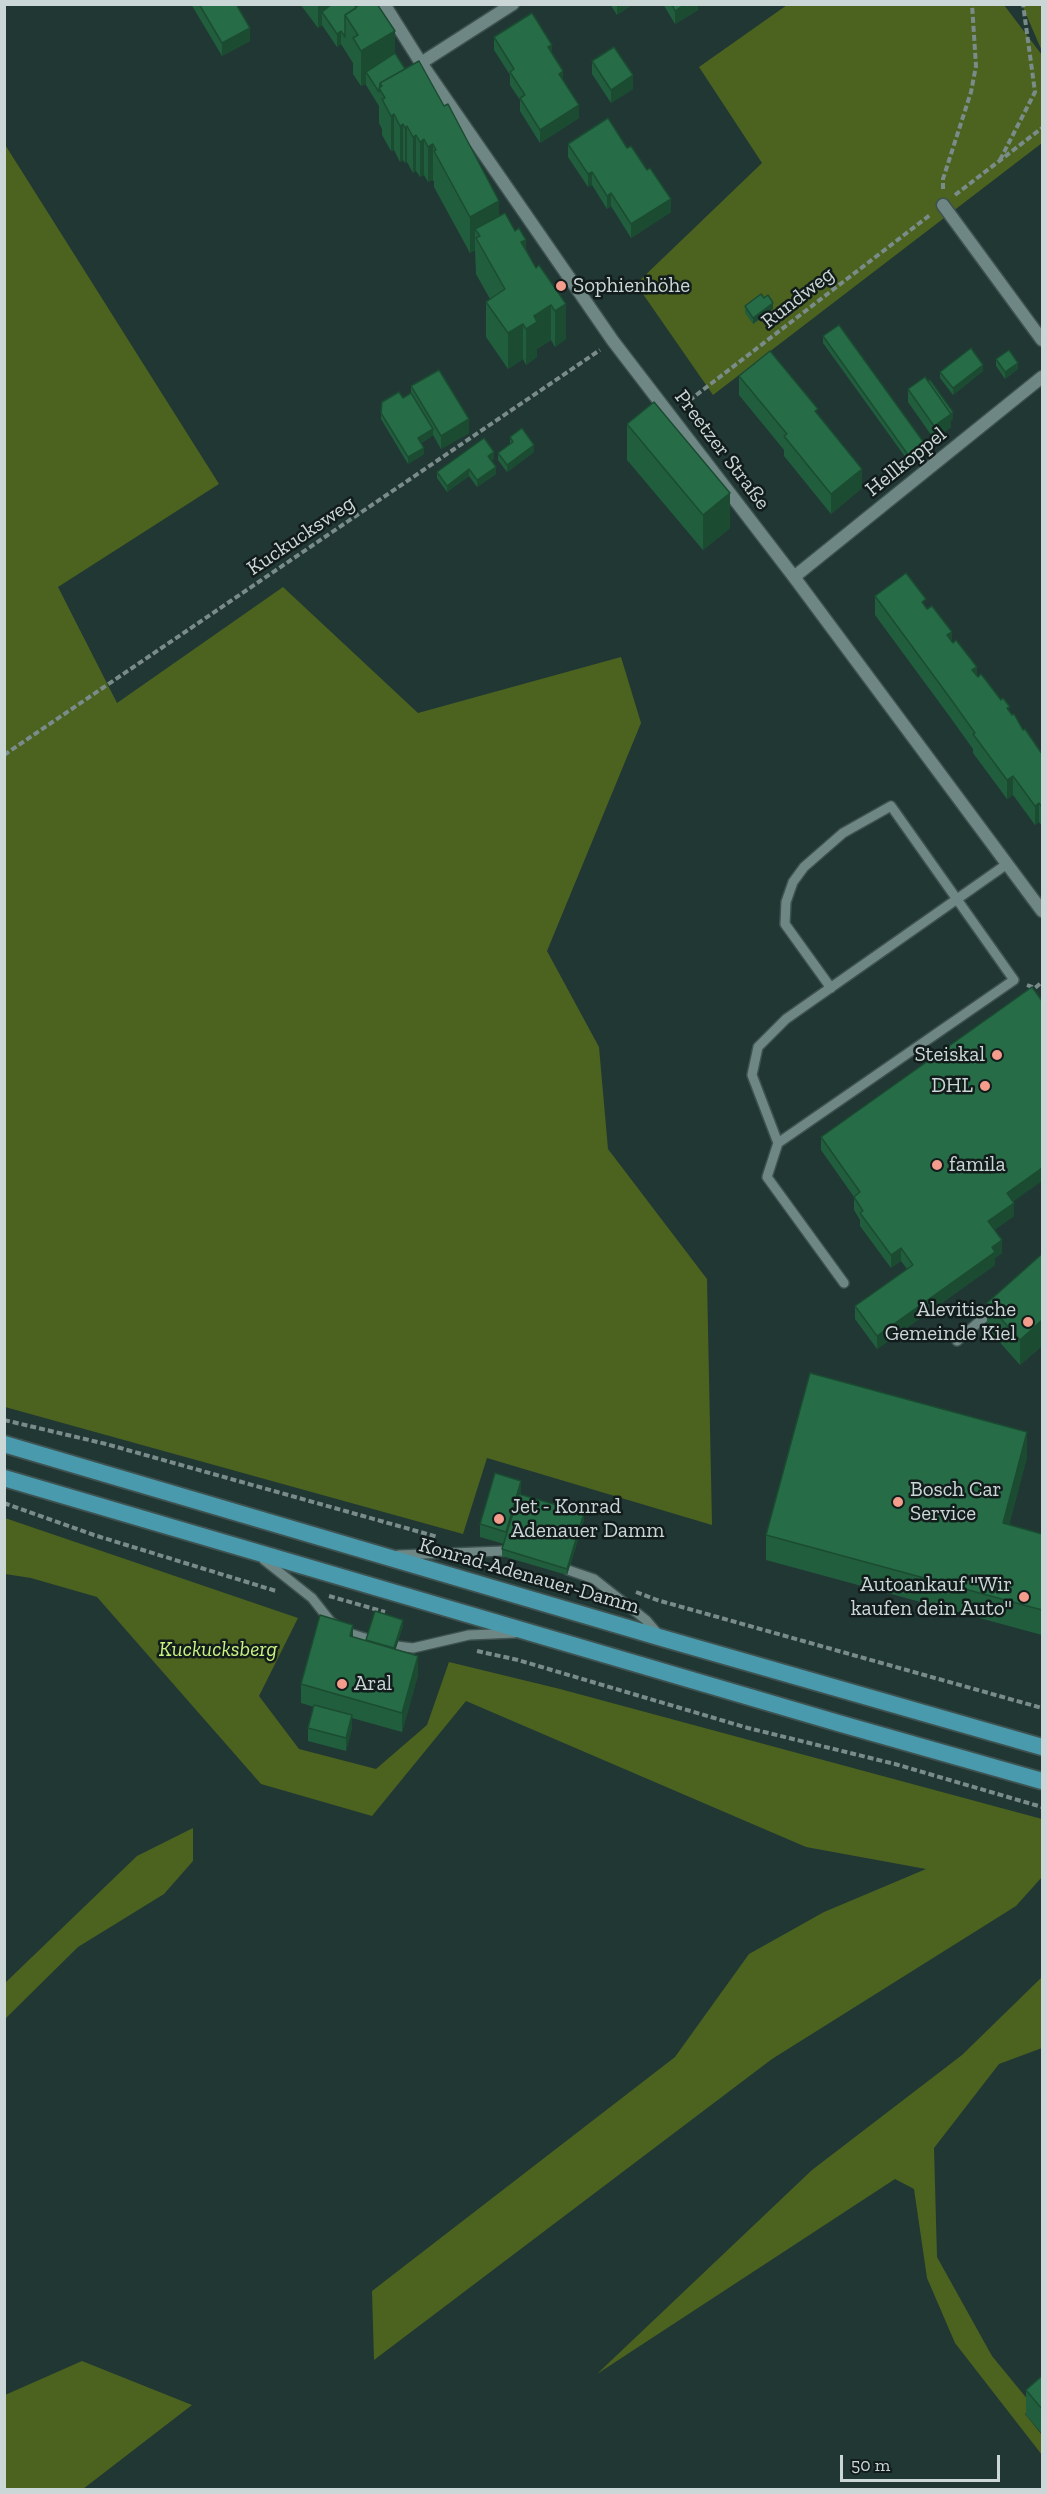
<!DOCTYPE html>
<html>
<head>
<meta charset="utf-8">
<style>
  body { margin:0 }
  #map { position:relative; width:1047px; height:2494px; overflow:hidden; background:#213734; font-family:"Zilla Slab",serif }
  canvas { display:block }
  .frame { position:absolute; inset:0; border:6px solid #cad7d6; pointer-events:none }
  .scale { position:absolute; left:840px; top:2455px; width:160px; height:27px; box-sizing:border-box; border:3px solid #cad7d6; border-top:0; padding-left:8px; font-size:18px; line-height:21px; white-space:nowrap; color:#cad7d6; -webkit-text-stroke:4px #121c1b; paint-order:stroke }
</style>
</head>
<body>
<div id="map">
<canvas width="1047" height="2494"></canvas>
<div class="frame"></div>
<div class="scale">50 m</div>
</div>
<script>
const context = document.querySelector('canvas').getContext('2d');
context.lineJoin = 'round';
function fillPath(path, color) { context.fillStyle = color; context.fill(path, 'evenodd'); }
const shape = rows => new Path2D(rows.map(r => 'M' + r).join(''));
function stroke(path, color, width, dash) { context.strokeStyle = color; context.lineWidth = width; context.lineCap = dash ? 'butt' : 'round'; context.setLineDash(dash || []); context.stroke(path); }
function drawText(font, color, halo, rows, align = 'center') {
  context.font = font + ' "Zilla Slab",serif'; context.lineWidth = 5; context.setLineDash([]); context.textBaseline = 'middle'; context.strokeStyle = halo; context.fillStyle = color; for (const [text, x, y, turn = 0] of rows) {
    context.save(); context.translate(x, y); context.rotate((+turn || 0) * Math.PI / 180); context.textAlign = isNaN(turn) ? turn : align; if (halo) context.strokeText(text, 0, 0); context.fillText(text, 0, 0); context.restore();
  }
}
fillPath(shape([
  [787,5,1004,5,1042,55,1042,143,713,395,636,284,762,163,699,67],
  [1022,5,1042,5,1042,51,1035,35],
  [4,143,219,484,58,587,117,703,283,587,418,713,621,657,641,723,547,951,599,1047,608,1149,707,1279,712,1525,487,1458,463,1534,5,1407],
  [5,1518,298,1618,259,1696,299,1749,376,1769,427,1725,449,1662,560,1689,1042,1819,1042,1877,1016,1906,772,2059,374,2360,372,2291,675,2057,749,1954,824,1912,926,1869,806,1847,466,1701,372,1816,261,1784,97,1597,31,1578,5,1574],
  [193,1828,193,1861,164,1894,78,1947,5,2019,5,1983,137,1856],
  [1042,1977,1042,2048,999,2064,934,2148,937,2257,992,2356,1033,2406,1025,2414,1042,2435,1042,2455,955,2343,927,2278,914,2189,895,2179,597,2374,812,2170,962,2055],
  [82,2361,192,2405,83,2489,5,2489,5,2395]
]), '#4c621f');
const service = shape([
  [831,988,785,924,786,902,793,882,804,867,843,833,891,806,1014,980,778,1143,767,1177,844,1283],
  [778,1143,752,1075,758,1047,786,1019,1007,864],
  [957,1341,996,1307],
  [398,1555,504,1551],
  [264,1560,312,1598,331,1622,345,1632,368,1639],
  [568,1570,594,1579,646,1620,658,1634],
  [396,1646,413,1648,469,1635,515,1633]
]);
const minor = shape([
  [421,63,513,4],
  [943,205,1042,340],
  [794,577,1042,377]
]);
const tertiary = shape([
  [384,4,421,63,613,341,794,577,1042,911]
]);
const trunk = shape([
  [4,1444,662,1638,1042,1747],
  [4,1478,838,1723,1042,1781]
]);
stroke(service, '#3e5250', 12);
stroke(minor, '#3e5250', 15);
stroke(tertiary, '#3e5250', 15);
stroke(trunk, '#3e5250', 20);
stroke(shape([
  [1000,160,1035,92,1023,4],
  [943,189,943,179,971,92,976,66,972,4],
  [955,195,1042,128],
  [682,406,930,215],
  [4,755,600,350],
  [1027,985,1035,988,1042,982],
  [4,1420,106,1444,438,1537],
  [4,1503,94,1535,276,1591],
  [500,1568,567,1588],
  [636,1592,657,1600,1042,1708],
  [329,1596,385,1612],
  [477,1651,518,1660,748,1728,895,1764,1042,1807]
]), '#7a8c8a', 4, [6, 3]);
stroke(service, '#6f8784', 9);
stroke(minor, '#6f8784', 12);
stroke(tertiary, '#6f8784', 12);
stroke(trunk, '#4a9aae', 16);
fillPath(shape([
  [191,4,236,4,250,41,222,56],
  [300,4,354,4,395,53,499,216,526,249,536,268,539,265,566,339,555,347,551,340,537,349,537,357,526,365,523,359,508,369,486,337,486,302,490,299,476,274,475,250,470,253,434,187,434,182,433,180,428,182,424,175,420,177,416,171,413,173,407,162,405,163,403,160,400,162,394,150,391,151,382,135,382,129,379,123,379,106,366,85,366,84,361,86,353,74,353,63,341,44,337,47,322,25,318,28],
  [610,4,633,4,617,15],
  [663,4,698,4,698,10,675,24],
  [494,37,552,54,579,118,540,143,520,111,520,100,510,85,510,75,494,50],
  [592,61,633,89,611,103,592,74],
  [568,144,671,212,631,238,611,206,607,209,592,185,588,187,568,157],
  [764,298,773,309,753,324,745,313,745,306],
  [823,336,927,454,911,465,823,343],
  [996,359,1018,369,1005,379,996,366],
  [983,371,953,395,940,378,940,372],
  [739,376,818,415,862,488,831,514,784,456,784,450,739,395],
  [411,386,469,433,441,449,433,435,421,443,424,454,408,464,381,419,381,413,411,393],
  [908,389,953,419,951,420,951,427,934,439,908,402],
  [627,424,730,528,703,550,627,460],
  [510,437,534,452,507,472,498,460,498,453,510,444],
  [494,459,492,460,496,474,477,487,469,476,447,492,437,478,437,472],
  [875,596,926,607,977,675,1010,712,1042,754,1042,838,1042,826,1039,822,1035,825,1013,795,1007,799,973,753,973,749,950,717,875,615],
  [821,1137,1013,1201,1014,1216,994,1230,1002,1253,995,1258,995,1265,877,1349,855,1319,855,1306,907,1269,901,1261,891,1268,860,1226,860,1220,854,1210,854,1197,821,1150],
  [1042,1254,1042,1346,1020,1365,987,1328,987,1303],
  [1027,1457,1009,1525,1042,1534,1042,1635,766,1560,766,1535],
  [584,1520,567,1575,502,1556,502,1549,504,1544,480,1537,480,1524],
  [403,1626,395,1649,418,1675,402,1732,352,1718,352,1728,346,1751,308,1741,308,1728,314,1707,301,1703,301,1684,353,1637,366,1641,366,1640],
  [1042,2376,1042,2434,1026,2415,1026,2390]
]), '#215e3d');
fillPath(shape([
  [318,4,347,4,322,12,322,25,318,28],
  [617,4,633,4,617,15],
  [685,4,698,4,698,10,675,24,675,11],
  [250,28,250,41,222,56,222,43],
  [341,31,341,44,337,47,337,34],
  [395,31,395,66,366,72,366,84,361,86,361,51],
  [552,45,552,58,548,47],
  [563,71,563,84,559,74],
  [633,75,633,89,611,103,611,90],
  [579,105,579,118,540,143,540,130],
  [394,114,394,150,391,151,391,116],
  [403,124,403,160,400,162,400,126],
  [407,126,407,162,405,163,405,128],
  [416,135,416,171,413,173,413,137],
  [424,139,424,175,420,177,420,142],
  [433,144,433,180,428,182,428,147],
  [592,172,592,185,588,187,588,174],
  [611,193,611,206,607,209,607,196],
  [671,199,671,212,631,238,631,224],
  [499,201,499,237,480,236,475,229,475,250,470,253,470,217],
  [526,240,526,275,521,242],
  [773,303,773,309,753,324,753,318],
  [566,304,566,339,555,347,555,311],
  [551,305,551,340,537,349,537,357,526,365,526,329,534,316],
  [523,324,523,359,508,369,508,333],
  [1018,363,1018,369,1005,379,1005,372],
  [983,365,983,371,953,395,953,388],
  [953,412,953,419,951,420,951,427,934,439,934,426],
  [469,419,469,433,441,449,441,436],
  [433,429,433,435,418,444,418,438],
  [534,445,534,452,507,472,507,465],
  [927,447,927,454,911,465,911,459],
  [424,448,424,454,408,464,408,457],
  [494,452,494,459,488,462,488,456],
  [496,467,496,474,477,487,477,480],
  [469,469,469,476,447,492,447,486],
  [862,469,862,488,831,514,831,494],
  [730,493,730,528,703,550,703,515],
  [952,632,952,652,947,635],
  [977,667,977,686,972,670],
  [1013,776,1013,795,1007,799,1007,780],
  [1039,803,1039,822,1035,825,1035,806],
  [1042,1168,1042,1181,1007,1206,1007,1193],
  [1014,1203,1014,1216,988,1234,988,1221],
  [1002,1240,1002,1253,995,1258,995,1265,877,1349,877,1336],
  [901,1248,901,1261,891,1268,891,1255],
  [1042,1320,1042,1346,1020,1365,1020,1340],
  [1027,1432,1027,1457,1003,1548,1003,1523],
  [521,1481,521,1494,506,1545,506,1532],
  [584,1513,584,1520,567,1575,567,1569],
  [403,1620,403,1626,394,1655,394,1648],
  [353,1625,353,1644,350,1636],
  [418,1656,418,1675,402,1732,402,1713],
  [352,1715,352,1728,346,1751,346,1738]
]), '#1b4c32');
const building = shape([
  [199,4,236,4,250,28,222,43,199,4],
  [332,4,354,4,356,8,345,15,345,37,341,31,337,34,322,12,332,4],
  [361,4,377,4,395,31,361,51,353,38,358,35,345,15,361,4],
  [672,4,685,4,675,11,672,4],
  [532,13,552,45,548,47,563,71,559,74,579,105,540,130,520,98,525,95,510,72,514,69,494,37,532,13],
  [614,47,633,75,611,90,592,61,614,47],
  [395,53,405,69,380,83,379,92,366,72,395,53],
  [419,61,444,106,448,104,499,201,470,217,434,151,436,150,433,144,428,147,424,139,420,142,416,135,413,137,407,126,405,128,403,124,400,126,394,114,391,116,382,99,385,98,379,88,382,86,380,83,419,61],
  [608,118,627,148,631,146,647,170,650,168,671,199,631,224,611,193,607,196,592,172,588,174,568,144,608,118],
  [505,213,515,231,519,228,526,240,521,242,536,268,539,265,566,304,555,311,551,305,534,316,537,322,526,329,523,324,508,333,486,302,505,289,476,238,480,236,475,229,505,213],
  [761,294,764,298,768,295,773,303,753,318,745,306,761,294],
  [839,325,927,447,911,459,823,336,839,325],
  [971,348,983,365,953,388,940,372,971,348],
  [1009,350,1018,363,1005,372,996,359,1009,350],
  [770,351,818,409,815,411,862,469,831,494,784,436,787,434,739,376,770,351],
  [439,370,469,419,441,436,411,386,439,370],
  [925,377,951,414,934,426,908,389,925,377],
  [930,380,953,412,951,414,928,381,930,380],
  [399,392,403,398,411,393,433,429,418,438,424,448,408,457,381,413,382,402,399,392],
  [654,402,730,493,703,515,627,424,654,402],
  [522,428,534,445,507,465,498,453,513,442,510,437,522,428],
  [484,438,494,452,488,456,496,467,477,480,469,469,447,486,437,472,484,438],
  [906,573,926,599,922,602,927,609,932,606,952,632,947,635,953,643,956,640,977,667,972,670,978,677,981,674,1001,700,1003,698,1010,707,1007,708,1012,715,1014,714,1023,730,1025,729,1042,754,1042,807,1039,803,1035,806,1013,776,1007,780,973,734,975,733,950,698,875,596,906,573],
  [1032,987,1042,1001,1042,1168,1007,1193,1014,1203,988,1221,1002,1240,992,1247,995,1252,877,1336,855,1306,913,1265,901,1248,891,1255,860,1213,863,1211,854,1197,860,1192,821,1137,1032,987],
  [1042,1254,1042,1320,1020,1340,987,1303,1042,1254],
  [810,1373,1027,1432,1003,1523,1042,1534,1042,1610,766,1535,810,1373],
  [495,1473,521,1481,506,1532,480,1524,495,1473],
  [519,1494,584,1513,567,1569,502,1549,519,1494],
  [375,1611,403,1620,394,1648,366,1640,375,1611],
  [320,1615,353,1625,350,1636,418,1656,402,1713,301,1684,320,1615],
  [314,1705,352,1715,346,1738,308,1728,314,1705],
  [1042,2376,1042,2409,1026,2390,1042,2376]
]);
fillPath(building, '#266d47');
stroke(building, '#1b4c32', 1.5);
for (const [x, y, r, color] of [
  [561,286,6,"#f49d8d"],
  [997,1055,6,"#f49d8d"],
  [985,1086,6,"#f49d8d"],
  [937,1165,6,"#f49d8d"],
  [1028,1322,6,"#f49d8d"],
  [898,1502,6,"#f49d8d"],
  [499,1519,6,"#f49d8d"],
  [1024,1597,6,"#f49d8d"],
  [342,1684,6,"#f49d8d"]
]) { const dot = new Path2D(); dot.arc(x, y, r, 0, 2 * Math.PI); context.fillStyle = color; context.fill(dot); stroke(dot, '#121c1b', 2); }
drawText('21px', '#cad7d6', '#121c1b', [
  ["Sophienhöhe",573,286],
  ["Steiskal",985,1055,"right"],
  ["DHL",973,1086,"right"],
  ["famila",949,1165],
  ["Alevitische",1016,1310,"right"],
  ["Gemeinde Kiel",1016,1334,"right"],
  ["Bosch Car",910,1490],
  ["Service",910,1514],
  ["Jet - Konrad",511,1507],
  ["Adenauer Damm",511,1531],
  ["Autoankauf \"Wir",1012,1585,"right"],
  ["kaufen dein Auto\"",1012,1609,"right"],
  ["Aral",354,1684]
], 'left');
drawText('21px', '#cad7d6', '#121c1b', [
  ["Rundweg",798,298,-38],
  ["Preetzer Straße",722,450,53],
  ["Hellkoppel",906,462,-39],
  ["Kuckucksweg",301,536,-34],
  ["Konrad-Adenauer-Damm",529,1576,16]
]);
drawText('italic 21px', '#cbf382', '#121c1b', [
  ["Kuckucksberg",218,1650]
]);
</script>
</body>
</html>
